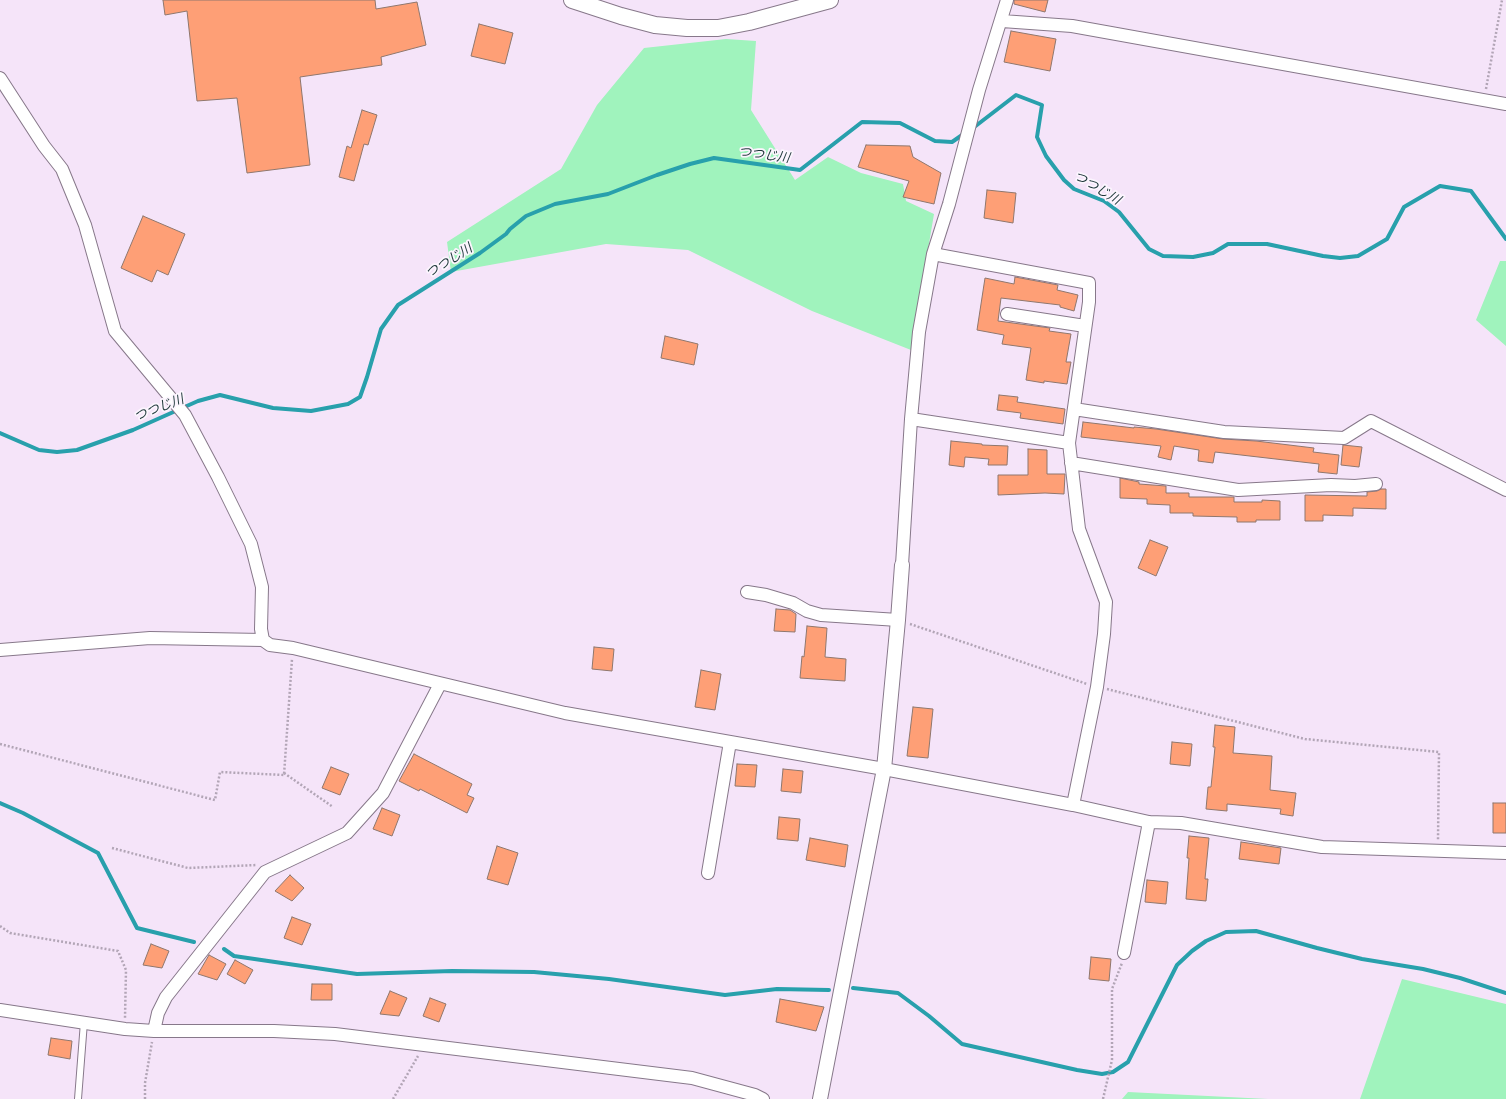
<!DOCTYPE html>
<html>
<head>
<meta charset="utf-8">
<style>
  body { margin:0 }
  canvas { display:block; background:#f5e4f9 }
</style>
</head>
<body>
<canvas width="1506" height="1099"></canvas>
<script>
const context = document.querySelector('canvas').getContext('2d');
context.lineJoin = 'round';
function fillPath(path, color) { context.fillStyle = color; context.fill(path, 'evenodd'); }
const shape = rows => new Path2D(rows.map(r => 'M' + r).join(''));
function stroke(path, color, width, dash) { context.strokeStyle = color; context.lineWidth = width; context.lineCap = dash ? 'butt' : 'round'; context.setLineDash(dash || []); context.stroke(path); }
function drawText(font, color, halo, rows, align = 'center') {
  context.font = font + ' Cabin,"Noto Sans JP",sans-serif'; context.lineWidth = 3.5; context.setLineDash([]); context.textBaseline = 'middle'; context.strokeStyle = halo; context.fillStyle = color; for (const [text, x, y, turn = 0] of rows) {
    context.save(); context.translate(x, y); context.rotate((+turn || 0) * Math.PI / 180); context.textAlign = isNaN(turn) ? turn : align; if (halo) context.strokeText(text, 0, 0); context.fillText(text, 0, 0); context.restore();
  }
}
fillPath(shape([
  [726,39,756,41,751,110,795,180,828,157,861,173,903,184,906,201,934,214,911,350,812,311,688,250,606,244,451,272,447,242,561,169,597,105,644,48],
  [1500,261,1506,261,1506,346,1476,320],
  [1402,979,1506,1004,1506,1099,1360,1099],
  [1128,1092,1268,1099,1122,1099]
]), '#a0f3bd');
stroke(shape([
  [973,128,1016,95,1042,105,1037,137,1046,156,1064,180,1074,189,1104,201,1119,212,1149,249,1163,256,1193,257,1213,253,1228,244,1267,244,1323,256,1340,258,1358,256,1387,239,1404,207,1440,186,1471,191,1506,239],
  [0,433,39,450,57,452,77,450,133,430,198,401,220,395,273,408,311,411,348,404,360,397,367,377,381,329,398,305,480,253,506,234,510,229,526,216,555,204,608,194,657,175,690,164,714,158,800,170,862,122,900,123,935,141,952,142,965,133],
  [0,803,23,813,98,853,137,928,194,942],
  [224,949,234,956,357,974,452,971,534,972,609,979,725,995,777,989,829,990],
  [853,988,898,993,929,1016,962,1044,1077,1070,1102,1074,1113,1072,1128,1062,1177,965,1192,951,1206,941,1226,932,1256,931,1317,948,1362,959,1423,969,1460,978,1506,993]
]), '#28a0ac', 4);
const building = shape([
  [163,0,375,0,376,9,417,2,426,45,381,57,382,65,300,77,310,165,247,173,237,98,197,101,187,11,165,15,163,0],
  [1014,0,1048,0,1045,12,1014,4,1014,0],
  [479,24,513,33,505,64,471,56,479,24],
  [1011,31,1056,39,1050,71,1004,62,1011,31],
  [362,110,377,115,368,145,364,144,354,181,339,177,347,146,351,148,362,110],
  [866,145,910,146,913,157,941,173,934,204,903,197,909,181,858,167,866,145],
  [987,190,1016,193,1013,223,984,218,987,190],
  [143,216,185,234,168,275,157,270,152,282,121,268,143,216],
  [1015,277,1058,285,1057,290,1078,295,1074,311,1060,307,1060,305,1001,298,998,321,1050,328,1049,331,1071,334,1066,362,1071,362,1067,384,1044,381,1044,383,1026,380,1031,348,1002,344,1004,335,977,330,985,278,1014,284,1015,277],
  [665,336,698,344,694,365,661,358,665,336],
  [999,395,1018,397,1017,402,1065,409,1063,424,1020,418,1021,413,997,410,999,395],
  [1083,422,1134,428,1134,427,1156,429,1223,439,1256,441,1314,448,1313,452,1339,455,1337,474,1318,472,1319,464,1215,452,1213,463,1198,461,1199,450,1174,446,1171,460,1158,457,1161,446,1081,437,1083,422],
  [951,441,982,444,982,445,1008,446,1007,465,988,465,989,459,965,457,964,467,949,465,951,441],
  [1343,445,1362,447,1359,467,1341,465,1343,445],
  [1028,449,1047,450,1047,474,1065,474,1064,494,1045,493,998,495,998,475,1028,475,1028,449],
  [1120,478,1139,482,1139,484,1166,486,1166,493,1189,493,1189,497,1234,497,1234,502,1262,502,1262,500,1280,501,1280,520,1256,520,1256,522,1237,522,1237,517,1193,516,1193,513,1170,513,1170,505,1147,504,1147,499,1120,498,1120,478],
  [1381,489,1386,489,1386,509,1353,508,1353,516,1323,515,1323,521,1305,521,1305,495,1367,496,1367,492,1377,491,1381,489],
  [1150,540,1168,547,1156,576,1138,568,1150,540],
  [776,609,790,610,796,614,795,632,774,631,776,609],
  [807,626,827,628,825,657,846,659,845,681,800,678,802,656,804,657,807,626],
  [594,647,614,649,612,671,592,669,594,647],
  [701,670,721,674,715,710,695,707,701,670],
  [913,707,933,709,928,758,907,756,913,707],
  [1215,725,1235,727,1233,753,1272,756,1270,790,1296,793,1293,816,1280,814,1281,809,1227,804,1227,811,1206,809,1208,787,1211,787,1215,747,1213,747,1215,725],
  [1172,742,1192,744,1190,766,1170,764,1172,742],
  [414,754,472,784,467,795,474,798,467,813,420,789,419,791,399,781,414,754],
  [737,764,757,765,755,787,735,786,737,764],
  [331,767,349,774,340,795,322,788,331,767],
  [783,769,803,771,801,793,781,791,783,769],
  [1493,803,1506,803,1506,833,1493,833,1493,803],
  [382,808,400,815,392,836,373,829,382,808],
  [779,817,800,819,798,841,777,839,779,817],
  [1189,836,1209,838,1205,879,1208,879,1206,901,1186,899,1189,858,1187,858,1189,836],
  [810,838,848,845,845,867,806,860,810,838],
  [1241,842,1281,848,1279,864,1239,859,1241,842],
  [497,846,518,853,508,885,487,879,497,846],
  [290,875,304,888,292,901,275,891,290,875],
  [1147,880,1168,882,1166,904,1145,902,1147,880],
  [292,917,311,924,302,945,284,938,292,917],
  [151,944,169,951,162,968,143,965,151,944],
  [209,955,226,964,217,980,198,974,209,955],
  [1091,957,1111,959,1109,981,1089,979,1091,957],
  [235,960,253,970,245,984,227,974,235,960],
  [312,984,332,984,332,1000,311,1000,312,984],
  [390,991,407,998,399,1016,380,1014,390,991],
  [430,998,446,1004,439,1022,423,1016,430,998],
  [780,999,824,1007,816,1031,776,1022,780,999],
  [51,1038,72,1041,70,1059,48,1055,51,1038]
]);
fillPath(building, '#fe9f76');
stroke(building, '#8f776d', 1);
const service = shape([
  [78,1099,84,1022]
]);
const minor = shape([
  [1002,21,1072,26,1506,104],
  [0,78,44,146,62,169,85,225,115,331,185,415,218,477,251,544,262,587,261,629,263,640,270,645,293,648,565,713,884,769,1073,805,1149,822,1181,823,1322,847,1506,853],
  [933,254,1089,283,1089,302,1069,443,1079,529,1106,602,1104,634,1097,687,1073,805],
  [1007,314,1085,326],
  [1074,409,1224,432,1344,438,1371,421,1506,490],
  [911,419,1069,443],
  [1071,463,1238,490,1331,485,1355,486,1376,484],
  [902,565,911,419,919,332,933,254,949,204,979,90,1007,0],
  [747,592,766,595,793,603,807,611,821,615,898,620],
  [0,650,150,638,263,640],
  [708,873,730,742],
  [1124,953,1149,822],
  [0,1010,125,1029,154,1031,274,1031,335,1034,692,1078,755,1095,763,1099],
  [154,1031,158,1013,166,997,265,872,347,833,383,793,440,684]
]);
const tertiary = shape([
  [820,1099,884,769,898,620,902,565]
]);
const secondary = shape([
  [572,0,621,16,655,25,687,28,718,28,749,22,830,0]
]);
stroke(service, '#87788a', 8);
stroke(minor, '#87788a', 14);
stroke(tertiary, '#87788a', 16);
stroke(secondary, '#87788a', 18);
stroke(shape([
  [1486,89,1502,0],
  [910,624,1087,684],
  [1107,689,1305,739,1439,752,1438,840],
  [0,744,215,800,220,772,284,775,292,659],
  [284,773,333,807],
  [112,848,188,868,257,865],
  [0,926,10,933,118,951,126,970,125,1018],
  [145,1099,145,1083,152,1042],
  [393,1099,418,1056],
  [1103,1099,1112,1060,1112,989,1122,963]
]), '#b2a5b6', 2.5, [2, 2]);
stroke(service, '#fff', 6);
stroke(minor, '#fff', 12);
stroke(tertiary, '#fff', 14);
stroke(secondary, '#fff', 16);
drawText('italic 13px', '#1e373a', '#fcf5fe', [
  ["つつじ川",764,155,8],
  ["つつじ川",1097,188,31],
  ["つつじ川",449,261,-32],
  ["つつじ川",159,408,-21]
]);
</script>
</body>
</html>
